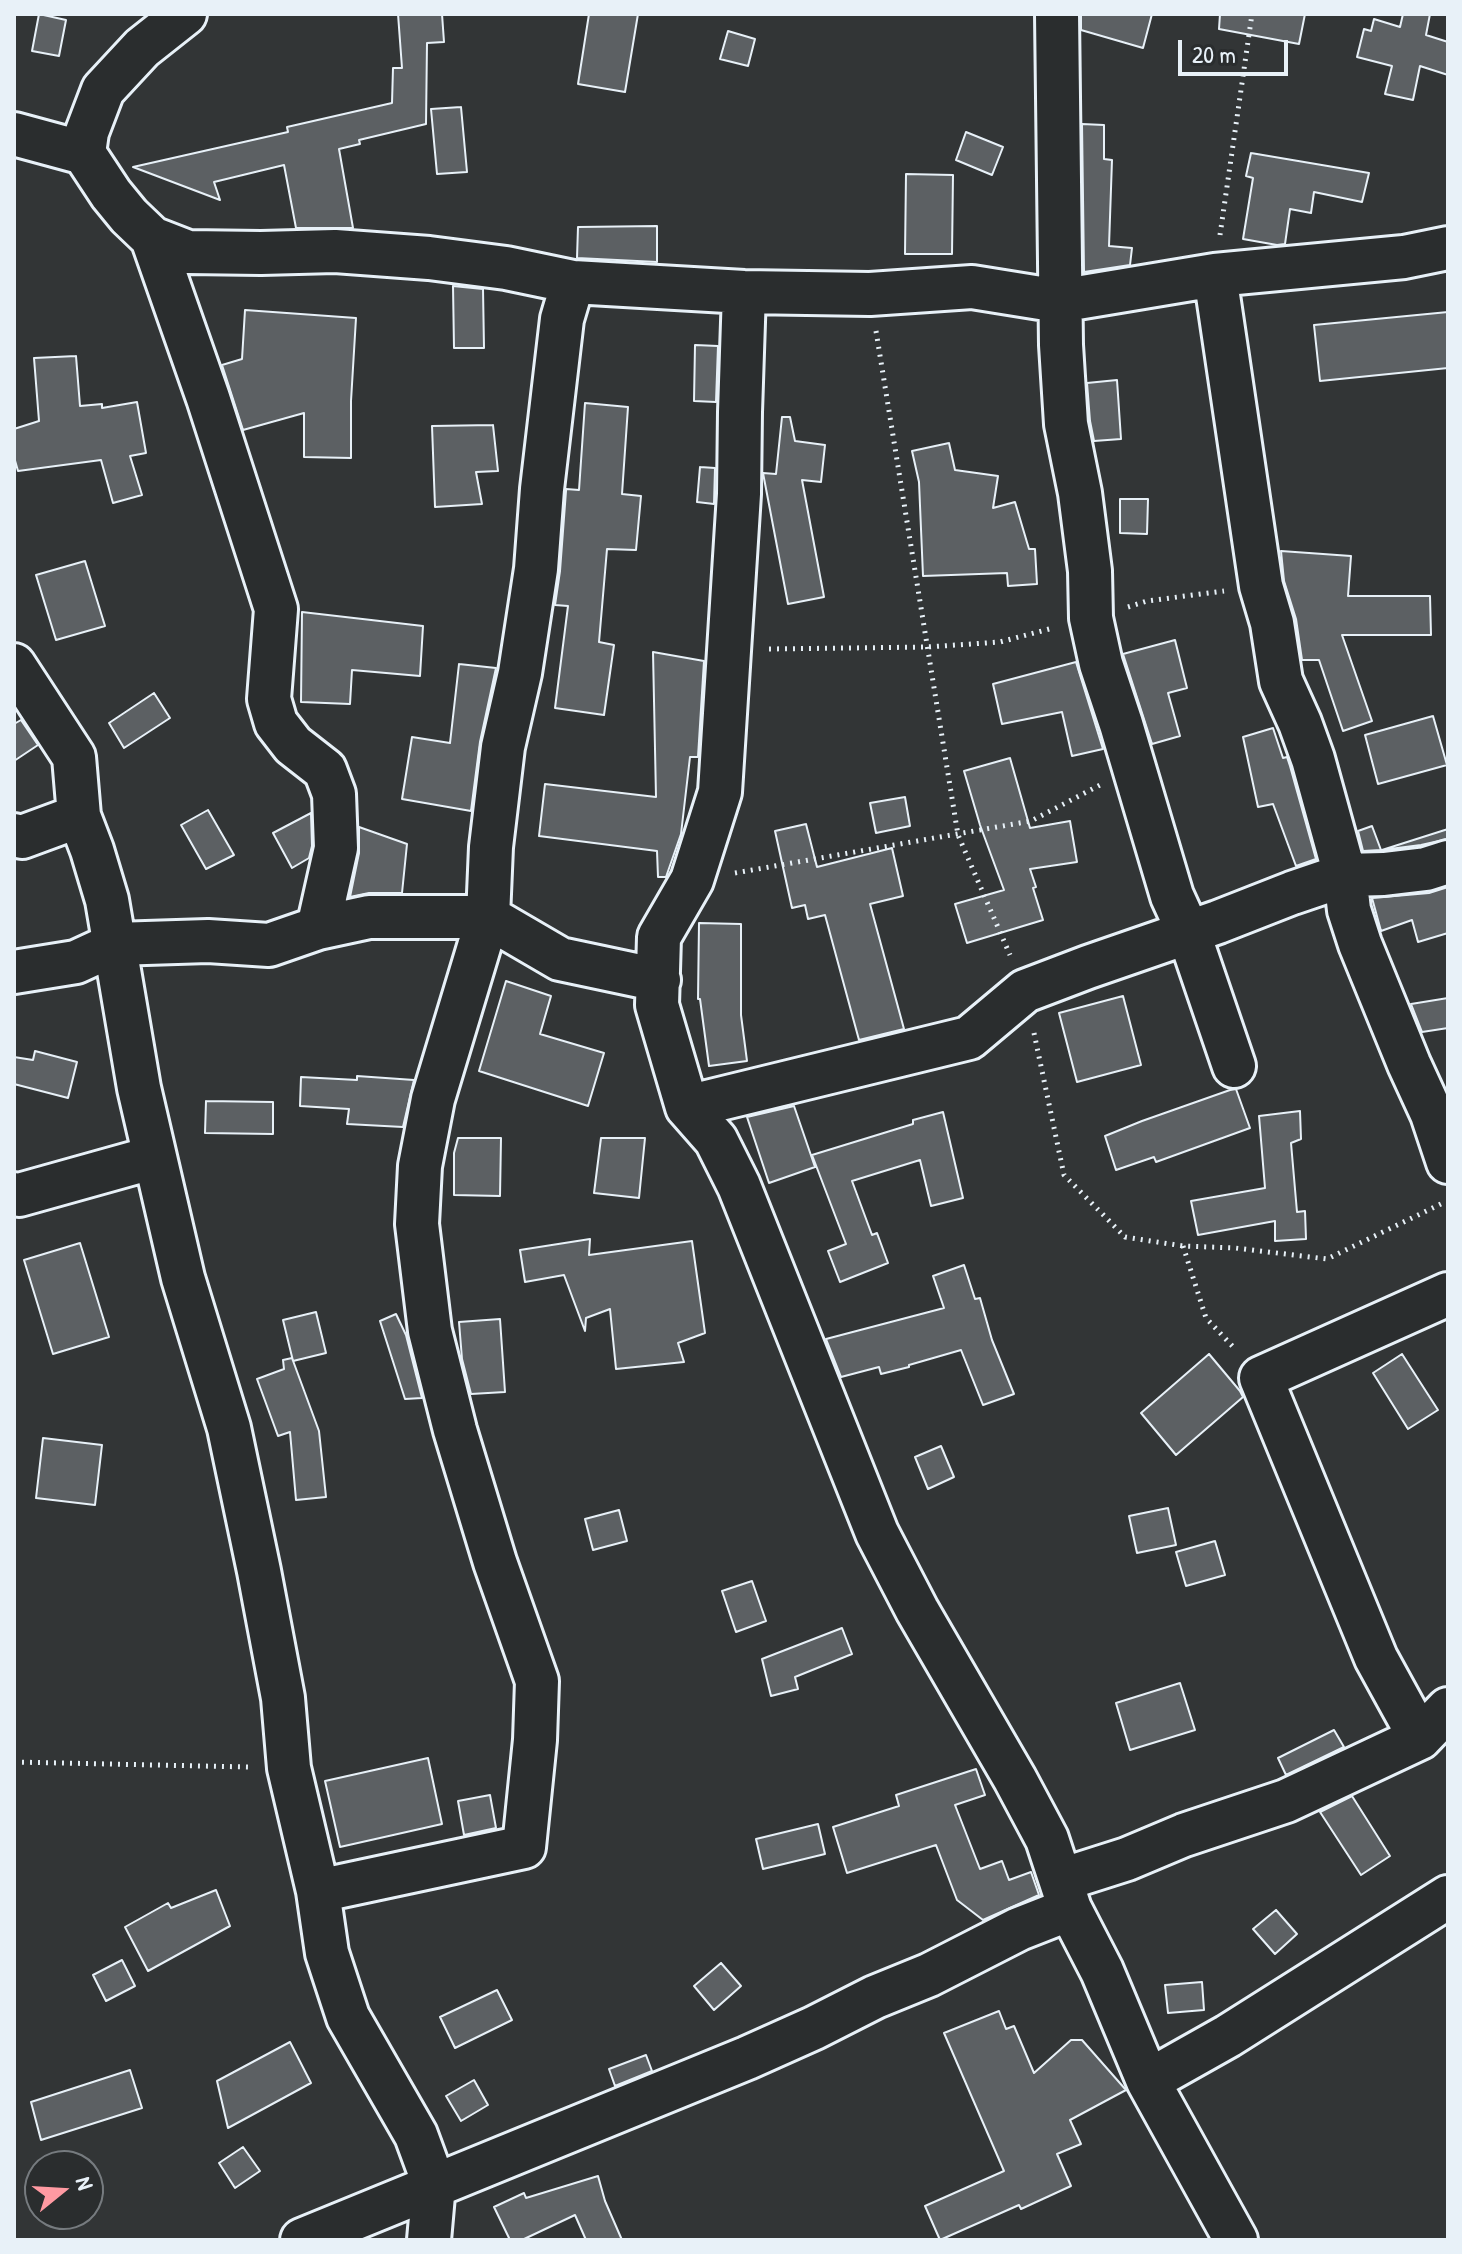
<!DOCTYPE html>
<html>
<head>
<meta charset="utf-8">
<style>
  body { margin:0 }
  #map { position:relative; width:1462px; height:2254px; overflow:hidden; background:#323536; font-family:"Patrick Hand",sans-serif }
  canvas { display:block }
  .frame { position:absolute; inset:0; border:16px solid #e8f1f8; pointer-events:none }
  .north { position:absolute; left:24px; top:2150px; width:80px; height:80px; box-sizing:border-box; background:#2a2d2e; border:2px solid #767b7f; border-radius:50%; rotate:72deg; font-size:22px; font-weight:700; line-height:32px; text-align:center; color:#e8f1f8 }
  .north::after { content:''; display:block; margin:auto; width:28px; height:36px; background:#ff9aa2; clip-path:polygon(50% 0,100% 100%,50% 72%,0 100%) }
  .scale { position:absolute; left:1178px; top:40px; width:110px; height:36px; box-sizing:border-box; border:4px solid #e8f1f8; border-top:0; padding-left:10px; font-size:24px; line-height:28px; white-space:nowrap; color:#e8f1f8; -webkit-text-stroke:6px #2a2d2e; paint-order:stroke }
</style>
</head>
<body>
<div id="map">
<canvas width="1462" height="2254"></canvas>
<div class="frame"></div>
<div class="north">N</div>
<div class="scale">20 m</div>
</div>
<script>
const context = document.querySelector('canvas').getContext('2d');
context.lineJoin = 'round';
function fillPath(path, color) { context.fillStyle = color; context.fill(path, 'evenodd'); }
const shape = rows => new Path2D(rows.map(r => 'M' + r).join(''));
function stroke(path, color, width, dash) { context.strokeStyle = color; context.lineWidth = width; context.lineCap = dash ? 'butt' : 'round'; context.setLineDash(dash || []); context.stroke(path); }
const building = shape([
  [39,14,66,20,59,56,32,51,39,14],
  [398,14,442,14,444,42,427,43,426,124,359,140,360,144,339,149,353,228,296,228,284,165,214,182,220,200,133,167,288,132,287,127,392,103,393,68,402,68,398,14],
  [589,14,638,14,625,92,578,84,589,14],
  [1081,14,1152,14,1143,48,1081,30,1081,14],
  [1220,14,1305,14,1299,44,1219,29,1220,14],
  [1403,14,1430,14,1426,35,1448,42,1448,75,1420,66,1413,100,1385,94,1392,66,1357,57,1364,29,1371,31,1374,19,1400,27,1403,14],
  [728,31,755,39,748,66,720,59,728,31],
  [461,107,467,172,437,174,431,109,461,107],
  [1082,124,1104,125,1104,159,1112,160,1109,246,1132,248,1130,265,1084,272,1082,124],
  [966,132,1003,147,992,175,956,160,966,132],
  [1251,153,1369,173,1362,202,1314,192,1311,213,1290,209,1285,244,1277,245,1243,239,1253,178,1246,176,1251,153],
  [906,174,953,175,952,254,905,254,906,174],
  [657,226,657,262,577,258,578,227,657,226],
  [453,286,483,289,484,348,454,348,453,286],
  [245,310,356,318,351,401,351,458,304,457,304,413,243,430,222,365,242,359,245,310],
  [1448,312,1448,368,1320,381,1314,325,1448,312],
  [695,345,718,346,716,402,694,401,695,345],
  [76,356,80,406,102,404,102,408,137,402,146,453,130,456,142,495,113,503,101,460,18,471,14,457,14,429,39,421,34,358,76,356],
  [1117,380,1121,439,1094,441,1090,421,1087,383,1117,380],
  [585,403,628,407,622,494,641,496,636,550,607,549,599,642,614,645,604,715,555,708,568,606,555,605,560,571,566,491,566,489,579,490,585,403],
  [782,417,790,417,795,441,825,445,821,482,802,480,824,597,788,604,763,473,776,474,782,417],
  [493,425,498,471,476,472,482,504,435,507,432,426,493,425],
  [949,443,955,470,998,476,993,508,1015,502,1029,549,1035,549,1037,584,1008,586,1007,573,923,576,919,482,912,451,949,443],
  [700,467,715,468,714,504,697,502,700,467],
  [1120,499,1148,499,1147,534,1120,533,1120,499],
  [1281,551,1351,556,1348,596,1430,596,1431,635,1342,635,1372,721,1343,731,1319,660,1302,660,1296,619,1284,581,1281,551],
  [85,561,105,626,56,640,36,575,85,561],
  [302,612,423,626,420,676,352,670,350,704,301,702,302,612],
  [1175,640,1187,688,1168,693,1180,736,1152,744,1123,654,1175,640],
  [653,652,704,661,698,757,690,757,681,834,666,877,658,877,657,851,539,836,545,784,656,797,653,652],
  [1076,662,1103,749,1072,756,1062,712,1002,724,993,684,1076,662],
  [459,664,496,668,480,742,471,811,402,799,412,737,450,743,459,664],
  [154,693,170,718,124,748,109,723,154,693],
  [1433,716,1447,765,1378,784,1365,735,1433,716],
  [21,720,38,745,14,761,14,724,21,720],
  [1273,728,1283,758,1287,757,1290,766,1316,859,1296,866,1273,804,1258,807,1243,737,1273,728],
  [1010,758,1030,828,1070,821,1077,862,1030,869,1036,887,1033,888,1043,920,967,943,955,904,1004,890,980,825,964,771,1010,758],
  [905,797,910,826,876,833,870,803,905,797],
  [208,810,234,855,206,869,181,825,208,810],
  [311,813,312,846,309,858,292,868,273,833,311,813],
  [806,824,817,867,892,848,903,896,870,904,904,1029,859,1040,825,915,808,919,805,905,792,908,775,831,806,824],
  [1372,826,1381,850,1363,851,1358,831,1372,826],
  [359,827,407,844,402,893,369,893,350,897,359,853,359,827],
  [1448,829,1448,839,1421,845,1382,850,1448,829],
  [1448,887,1448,933,1418,942,1412,920,1381,931,1372,898,1429,893,1448,887],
  [699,923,741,924,741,1015,747,1061,709,1066,700,999,698,999,699,923],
  [506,981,551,996,540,1034,604,1053,588,1106,479,1071,506,981],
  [1123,996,1141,1065,1077,1082,1059,1013,1123,996],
  [1448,998,1448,1028,1422,1032,1411,1004,1448,998],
  [35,1051,77,1062,68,1098,14,1084,14,1057,33,1060,35,1051],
  [357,1076,414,1080,403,1127,347,1124,349,1109,300,1106,301,1077,357,1080,357,1076],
  [1236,1089,1250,1128,1156,1162,1154,1157,1116,1170,1105,1136,1142,1121,1230,1090,1236,1089],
  [206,1101,273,1102,273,1134,205,1133,206,1101],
  [794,1106,815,1167,769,1183,747,1117,794,1106],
  [1300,1111,1301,1139,1291,1143,1297,1212,1305,1211,1306,1239,1275,1241,1275,1221,1198,1235,1191,1201,1265,1188,1259,1116,1300,1111],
  [943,1112,963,1198,931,1206,920,1160,852,1181,872,1235,877,1233,888,1263,840,1282,828,1251,846,1244,812,1155,913,1124,913,1120,943,1112],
  [458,1138,501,1138,500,1196,454,1195,454,1153,458,1138],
  [601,1138,645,1138,639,1198,594,1193,601,1138],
  [590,1239,589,1255,692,1241,705,1333,678,1343,684,1362,616,1369,610,1309,586,1318,585,1331,564,1275,525,1282,520,1250,590,1239],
  [80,1243,109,1337,53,1354,24,1260,80,1243],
  [964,1265,975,1299,980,1298,992,1340,1014,1394,983,1405,961,1350,909,1365,909,1367,881,1374,879,1367,841,1377,826,1339,944,1308,933,1276,964,1265],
  [316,1312,326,1353,293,1361,283,1320,316,1312],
  [396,1314,406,1335,422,1398,405,1399,380,1321,396,1314],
  [500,1319,505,1392,471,1394,462,1359,459,1322,500,1319],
  [1209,1354,1240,1391,1243,1397,1176,1455,1141,1413,1209,1354],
  [1402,1354,1438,1410,1408,1429,1373,1373,1402,1354],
  [292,1358,319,1431,326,1497,296,1500,290,1432,278,1436,257,1379,284,1369,283,1360,292,1358],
  [43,1438,102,1445,95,1505,36,1498,43,1438],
  [941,1446,954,1477,928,1489,915,1457,941,1446],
  [1168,1508,1176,1545,1137,1553,1129,1516,1168,1508],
  [619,1510,627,1541,593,1550,585,1519,619,1510],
  [1215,1541,1225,1575,1186,1586,1176,1552,1215,1541],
  [752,1581,766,1621,736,1632,722,1591,752,1581],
  [842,1628,852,1654,795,1677,798,1689,771,1696,762,1659,842,1628],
  [1180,1683,1195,1730,1130,1750,1116,1703,1180,1683],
  [1334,1730,1344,1747,1286,1775,1278,1758,1334,1730],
  [428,1758,442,1824,340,1847,325,1781,428,1758],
  [976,1769,985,1795,955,1805,980,1869,1002,1861,1009,1880,1031,1872,1039,1895,983,1920,957,1900,936,1845,847,1873,833,1827,899,1806,896,1795,976,1769],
  [490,1795,496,1828,464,1835,458,1801,490,1795],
  [1352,1796,1390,1856,1361,1875,1320,1812,1352,1796],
  [818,1824,825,1854,763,1869,756,1839,818,1824],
  [216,1890,230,1926,148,1971,125,1927,168,1903,171,1908,216,1890],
  [1276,1910,1297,1934,1275,1954,1253,1929,1276,1910],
  [122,1960,135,1986,106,2001,93,1975,122,1960],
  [721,1963,741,1986,714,2010,694,1986,721,1963],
  [1202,1982,1204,2010,1168,2013,1165,1985,1202,1982],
  [497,1990,512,2020,455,2048,440,2017,497,1990],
  [999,2011,1006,2029,1014,2026,1034,2073,1071,2040,1082,2040,1126,2090,1070,2120,1081,2144,1057,2154,1071,2186,1021,2209,1019,2205,940,2240,925,2206,1004,2171,944,2033,999,2011],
  [290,2042,311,2083,228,2128,217,2081,290,2042],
  [646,2055,652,2071,615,2086,609,2069,646,2055],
  [130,2070,142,2108,41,2140,31,2102,130,2070],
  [474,2080,488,2105,461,2121,446,2096,474,2080],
  [243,2147,260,2171,235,2188,219,2163,243,2147],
  [598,2176,605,2201,622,2240,586,2240,575,2215,522,2240,510,2240,494,2207,524,2193,526,2198,598,2176]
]);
fillPath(building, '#5c6063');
stroke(building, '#e8f1f8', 2);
const minor = shape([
  [1057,14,1061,345,1066,424,1080,493,1090,571,1091,618,1101,664,1121,724,1172,896,1188,931,1234,1066],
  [14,134,84,153,111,194,129,216,152,238,188,252,261,253,335,251,429,258,506,268,573,282,744,292,870,294,972,287,1059,301,1215,275,1404,257,1448,248],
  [84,153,87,132,103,90,142,48,185,14],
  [152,238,208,398,276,609,269,699,276,723,293,745,325,770,334,794,336,848,318,928],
  [1215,275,1261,586,1272,623,1281,681,1300,723,1313,759,1345,875,1349,910,1360,944,1409,1064,1432,1114,1448,1162],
  [744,292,740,412,739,494,720,792,692,880,659,937,657,1005,687,1107,716,1140,739,1186,877,1533,917,1610,1015,1779,1047,1839,1070,1909,1102,1971,1148,2081,1236,2240],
  [14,665,74,757,79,816,92,850,107,900,139,1088,183,1278,229,1428,259,1571,283,1698,289,1768,318,1891,327,1953,348,2017,416,2135,434,2184,429,2240],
  [14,835,22,837,79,816],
  [14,972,76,962,115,944,208,941,269,945,318,928,369,917,488,917,560,959,659,980],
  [687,1107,969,1038,1025,991,1088,967,1218,922,1292,893,1345,875,1384,874,1426,869,1448,862],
  [14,1194,19,1195,155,1157],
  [1420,1738,1376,1658,1261,1378,1448,1294],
  [1061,1880,1127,1859,1184,1835,1286,1801,1420,1738,1448,1709],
  [318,1891,524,1847,535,1740,537,1681,495,1562,455,1430,430,1331,417,1224,420,1166,433,1099,488,917,491,847,503,747,520,673,536,569,542,489,562,319,573,282],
  [1148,2081,1228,2036,1448,1897],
  [302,2240,747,2058,814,2028,875,1997,929,1975,1019,1929,1070,1909]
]);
stroke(minor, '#e8f1f8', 48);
stroke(shape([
  [1220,235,1252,14],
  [876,331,958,835,1010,955],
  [1128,607,1147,601,1224,591],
  [769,649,927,647,1000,642,1053,628],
  [735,873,1031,821,1100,785],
  [1034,1033,1064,1175,1125,1237,1183,1246,1235,1248,1327,1259,1445,1202],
  [1183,1246,1206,1318,1236,1350],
  [14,1762,249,1767]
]), '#e8f1f8', 5, [2, 6]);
stroke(minor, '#2a2d2e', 42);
</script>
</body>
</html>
